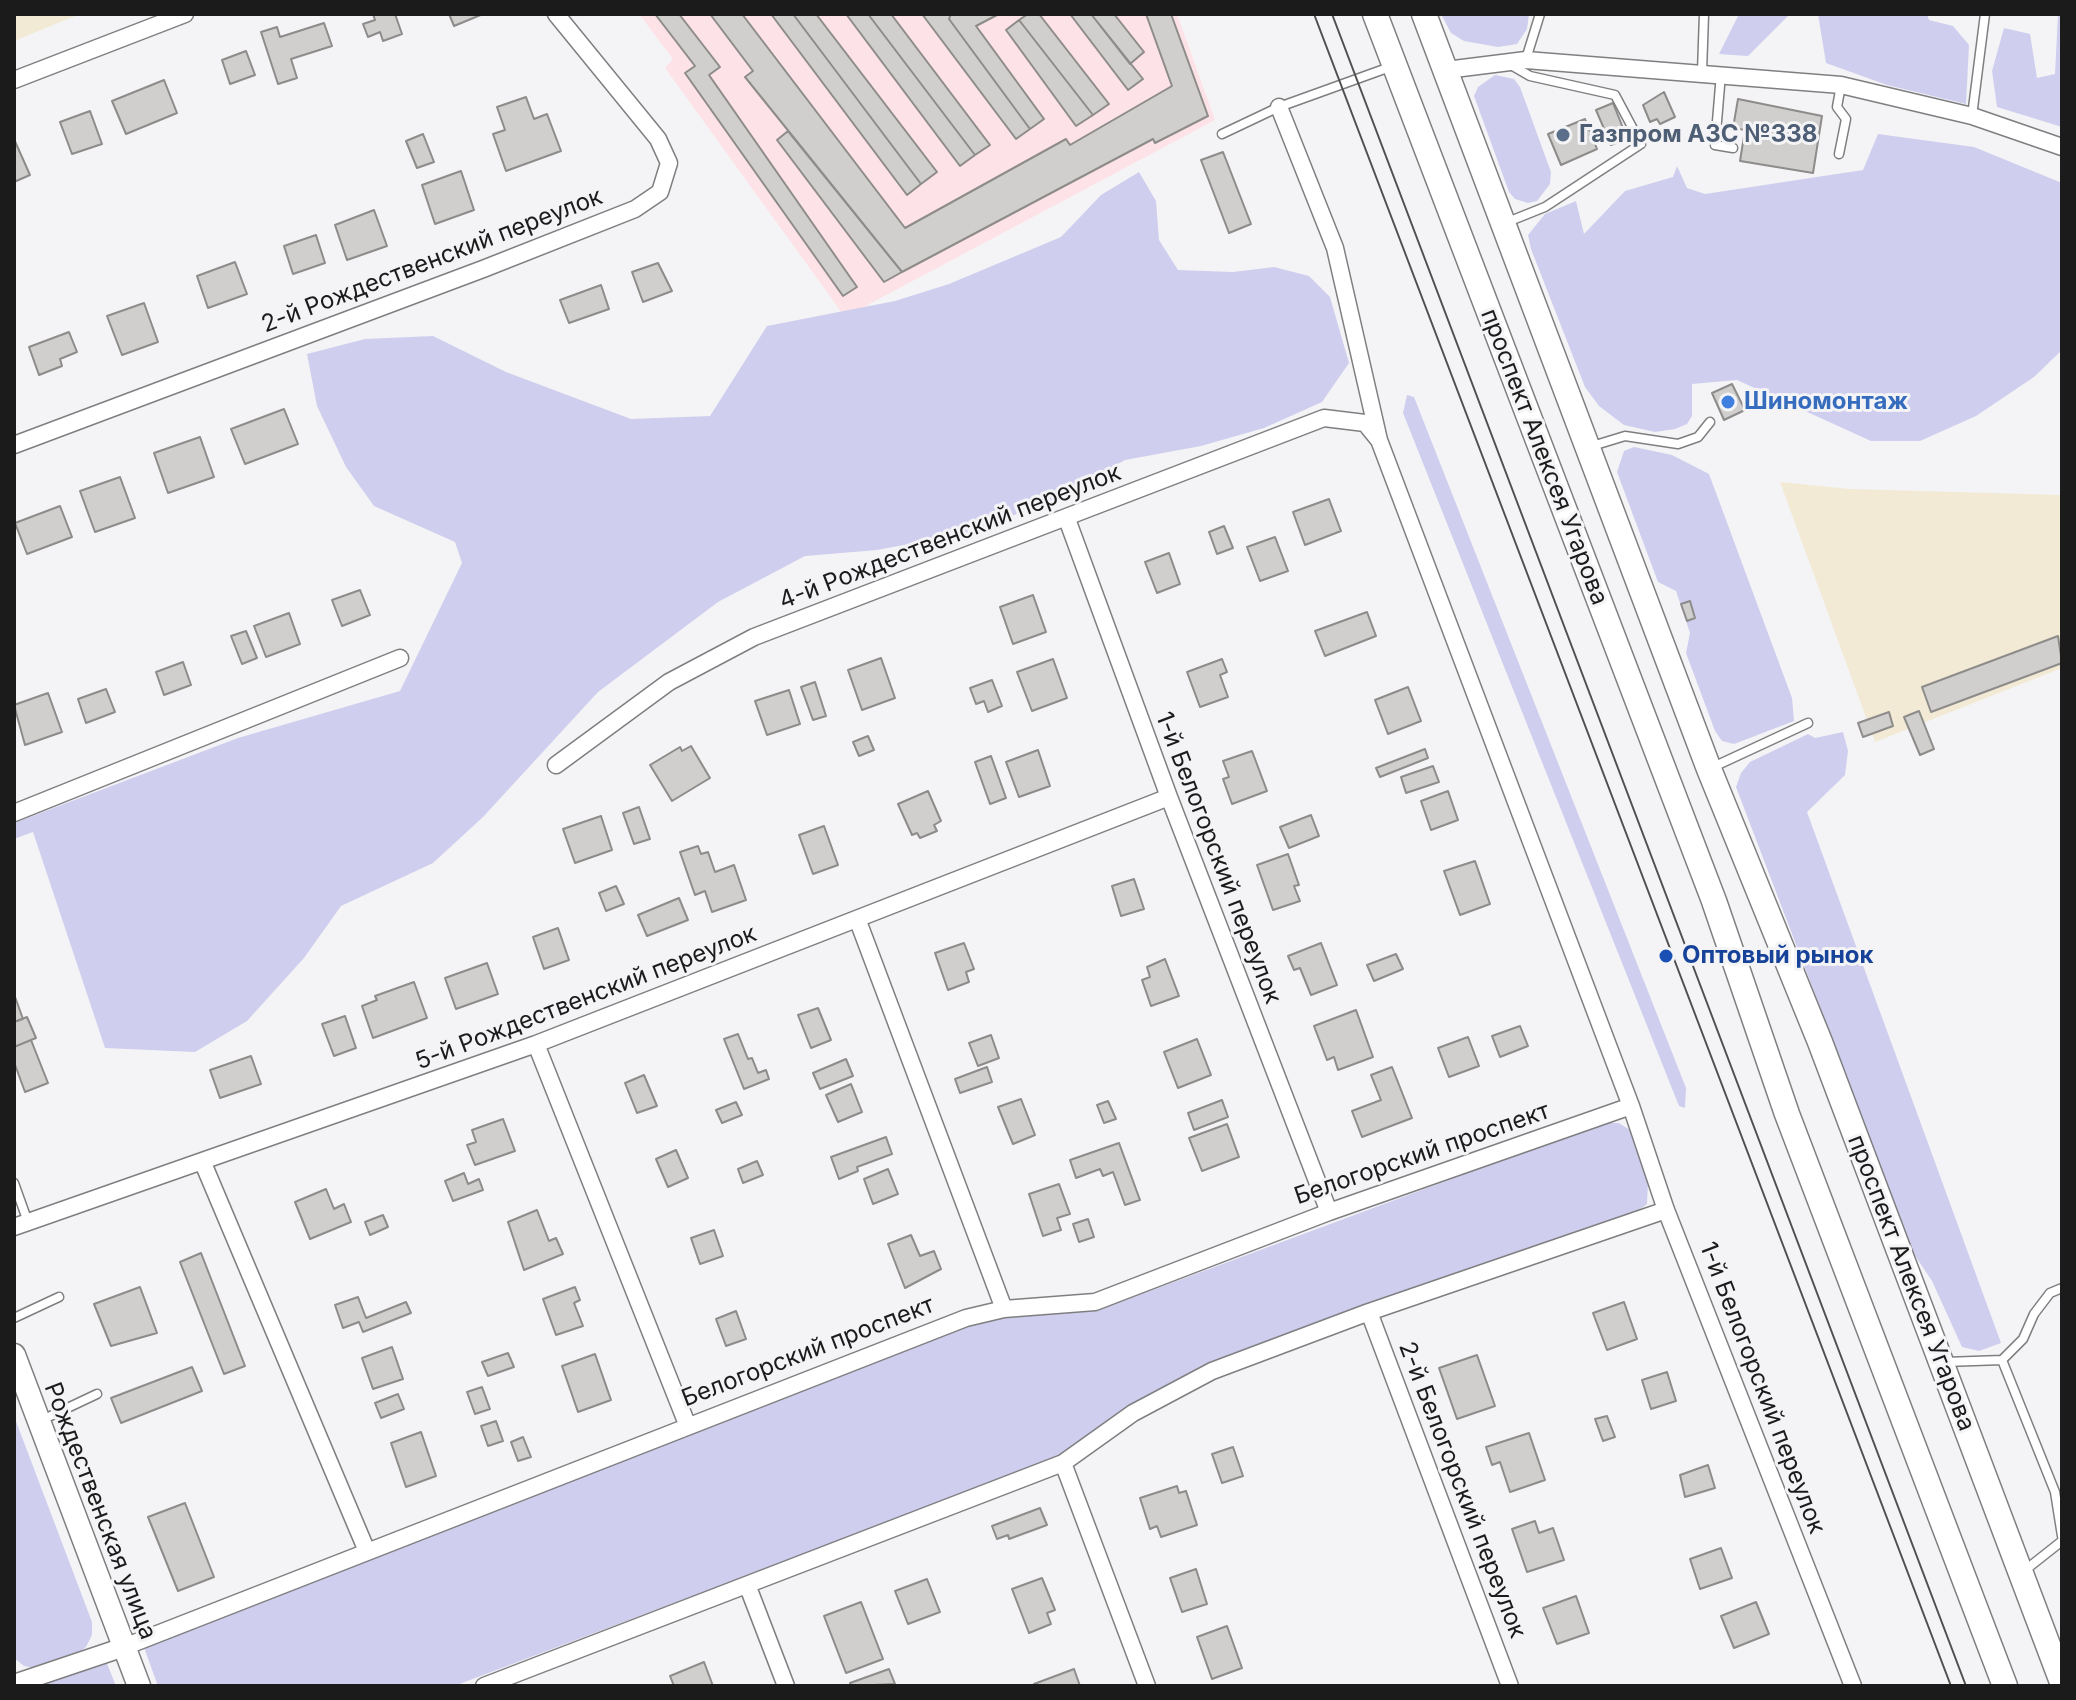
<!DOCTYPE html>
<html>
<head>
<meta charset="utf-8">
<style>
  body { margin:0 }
  #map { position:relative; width:2076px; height:1700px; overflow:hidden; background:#f4f4f6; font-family:Inter,sans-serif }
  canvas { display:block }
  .frame { position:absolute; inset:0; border:16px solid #1b1b1b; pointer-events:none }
</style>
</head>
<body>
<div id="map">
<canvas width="2076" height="1700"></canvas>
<div class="frame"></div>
</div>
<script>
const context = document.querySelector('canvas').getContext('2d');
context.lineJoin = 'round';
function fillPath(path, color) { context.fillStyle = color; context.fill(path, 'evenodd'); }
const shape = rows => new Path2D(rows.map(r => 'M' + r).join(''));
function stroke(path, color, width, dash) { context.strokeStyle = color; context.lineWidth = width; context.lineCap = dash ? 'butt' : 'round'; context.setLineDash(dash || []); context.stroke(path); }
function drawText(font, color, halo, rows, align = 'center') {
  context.font = font + ' Inter,sans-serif'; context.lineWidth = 6; context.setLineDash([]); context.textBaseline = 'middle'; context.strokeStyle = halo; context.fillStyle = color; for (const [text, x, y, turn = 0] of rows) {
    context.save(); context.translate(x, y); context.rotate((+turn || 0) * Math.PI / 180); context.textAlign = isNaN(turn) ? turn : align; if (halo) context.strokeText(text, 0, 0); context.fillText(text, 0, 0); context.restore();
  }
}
fillPath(shape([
  [14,14,80,14,14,41],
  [1780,482,1850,489,2062,495,2062,668,1875,742]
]), '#f2ead4');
fillPath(shape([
  [639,14,1177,14,1215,120,845,317,665,68,673,59]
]), '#fde2e7');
fillPath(shape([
  [1441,14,1529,14,1527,29,1517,44,1498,47,1464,41,1451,33],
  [1739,14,1790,14,1748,56,1719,54],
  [1818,14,1927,14,1929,20,1953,26,1969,45,1966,104,1887,85,1826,63],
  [2058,14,2062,14,2062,127,1997,107,1992,71,2004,28,2030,34,2037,78,2055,74],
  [1495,75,1514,79,1520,87,1551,172,1550,184,1537,201,1528,203,1515,199,1509,192,1474,96,1478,87],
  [1878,134,1974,147,2062,183,2062,350,2034,377,1976,416,1920,441,1871,441,1737,380,1692,384,1692,416,1687,424,1675,429,1655,432,1624,425,1599,406,1585,387,1531,249,1528,235,1545,214,1576,201,1584,234,1625,191,1673,177,1677,166,1687,188,1705,194,1863,170],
  [1139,172,1156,201,1159,240,1178,270,1233,272,1274,267,1309,276,1330,297,1349,363,1322,402,1264,428,1201,446,1125,460,1047,503,962,534,877,550,805,556,718,602,598,692,483,817,433,863,341,906,304,958,247,1021,195,1052,105,1048,33,832,14,839,14,823,238,738,400,691,462,563,455,542,374,506,346,467,317,406,307,354,365,339,433,336,506,372,631,419,710,416,767,326,895,301,949,284,1061,237,1101,195],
  [1407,395,1414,397,1686,1088,1685,1108,1679,1106,1403,413],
  [1634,447,1672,455,1709,474,1792,698,1794,721,1734,744,1722,741,1715,731,1686,653,1690,633,1676,591,1658,582,1617,472,1624,451],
  [1843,732,1848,751,1845,775,1807,812,2001,1343,1979,1351,1962,1347,1932,1281,1914,1254,1736,787,1741,773,1750,762,1808,734,1815,738],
  [1602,1123,1619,1123,1633,1132,1648,1183,1647,1204,1634,1214,1396,1295,1089,1436,1055,1459,454,1686,158,1686,143,1645,978,1320,1019,1313,1086,1311,1123,1301],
  [14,1416,92,1622,92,1635,86,1647,76,1655,35,1668,24,1666,14,1658],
  [106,1661,116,1686,40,1686]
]), '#cfceee');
const building = shape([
  [373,14,395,14,402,34,383,41,380,32,368,37,363,24,375,20,373,14],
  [449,14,483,14,454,26,449,14],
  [655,14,679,14,720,67,709,75,857,287,843,296,685,73,695,66,655,14],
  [710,14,742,14,905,228,1066,139,1070,145,1172,86,1146,14,1171,14,1208,116,1155,143,1153,139,902,272,745,77,753,71,710,14],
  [771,14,793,14,921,184,907,195,771,14],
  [793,14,816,14,937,172,921,184,793,14],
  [846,14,868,14,975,155,960,166,846,14],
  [868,14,891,14,990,145,975,155,868,14],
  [922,14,951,14,949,19,1030,129,1016,139,922,14],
  [951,14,999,14,976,26,1044,119,1030,129,949,19,951,14],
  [1028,14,1039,14,1109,104,1093,115,1019,20,1028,14],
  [1070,14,1091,14,1143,79,1128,90,1070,14],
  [1091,14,1114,14,1144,52,1130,64,1091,14],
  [1019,20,1093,115,1076,126,1006,30,1019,20],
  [324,23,332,46,291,59,297,78,278,84,261,32,277,27,280,37,324,23],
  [246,51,255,75,230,84,222,60,246,51],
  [164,80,177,113,126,134,112,101,164,80],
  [1664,92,1675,117,1660,124,1657,119,1650,122,1643,105,1664,92],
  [526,97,534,119,547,114,561,151,506,171,493,134,505,130,497,107,526,97],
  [1738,99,1822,116,1813,173,1740,161,1745,130,1733,128,1738,99],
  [1613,103,1627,138,1611,145,1596,110,1613,103],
  [90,111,102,144,72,154,60,122,90,111],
  [1585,119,1597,149,1561,165,1548,134,1585,119],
  [788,131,902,272,884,282,777,140,788,131],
  [423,134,434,162,417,168,406,141,423,134],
  [14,139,30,175,14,182,14,139],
  [1223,152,1251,224,1229,233,1201,160,1223,152],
  [461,171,474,210,435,224,422,185,461,171],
  [374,210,387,246,347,260,335,225,374,210],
  [316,235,325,263,293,274,284,246,316,235],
  [235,262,247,294,208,308,197,276,235,262],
  [658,263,672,291,643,302,632,272,658,263],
  [601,285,609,309,569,323,560,300,601,285],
  [144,303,158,342,122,355,107,316,144,303],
  [69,332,77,352,60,359,62,366,39,375,29,347,69,332],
  [1732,384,1745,410,1724,420,1712,393,1732,384],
  [284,409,298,444,245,464,231,429,284,409],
  [200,437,214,477,168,493,154,453,200,437],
  [120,477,135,518,95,532,80,491,120,477],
  [1329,499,1341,531,1305,545,1293,512,1329,499],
  [60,506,72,537,27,554,15,523,60,506],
  [1224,526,1233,548,1217,554,1209,532,1224,526],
  [1275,537,1288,571,1260,581,1247,547,1275,537],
  [1169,553,1180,584,1157,593,1145,562,1169,553],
  [360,590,370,615,342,626,332,600,360,590],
  [1033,595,1046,632,1013,644,1000,607,1033,595],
  [1690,601,1695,618,1687,621,1681,604,1690,601],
  [1367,612,1376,636,1325,656,1315,631,1367,612],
  [289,613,300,644,266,657,254,626,289,613],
  [246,631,257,658,242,664,231,636,246,631],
  [2058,636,2062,663,1931,712,1922,687,2058,636],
  [881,658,895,698,862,710,848,670,881,658],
  [1053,659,1067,698,1032,711,1017,672,1053,659],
  [1222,659,1227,672,1220,675,1228,697,1200,707,1187,672,1222,659],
  [183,662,191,685,164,695,156,672,183,662],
  [992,680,1002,706,988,712,984,701,976,704,970,688,992,680],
  [815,682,826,716,813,720,801,687,815,682],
  [1408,687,1421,721,1388,734,1375,700,1408,687],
  [106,689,115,712,86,723,78,699,106,689],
  [789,690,800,724,767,735,755,701,789,690],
  [48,693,62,732,25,745,14,705,48,693],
  [1919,711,1934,749,1920,755,1904,717,1919,711],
  [1889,712,1893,726,1863,737,1858,723,1889,712],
  [868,736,874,750,859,756,853,742,868,736],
  [691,746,710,778,672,801,650,765,680,747,682,751,691,746],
  [1425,749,1428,758,1380,777,1376,768,1425,749],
  [1038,750,1050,786,1019,797,1006,762,1038,750],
  [1252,751,1267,791,1232,804,1223,779,1229,777,1223,761,1252,751],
  [991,756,1006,798,990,804,975,762,991,756],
  [1433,766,1439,782,1406,793,1401,777,1433,766],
  [928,791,941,821,934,825,937,831,920,838,917,833,912,835,898,804,928,791],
  [1448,791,1458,820,1431,830,1421,801,1448,791],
  [639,807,650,839,634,844,623,813,639,807],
  [1311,815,1319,836,1289,848,1280,827,1311,815],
  [601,816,612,850,575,863,563,829,601,816],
  [824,826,838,865,813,874,799,835,824,826],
  [698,846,701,854,708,852,715,872,734,865,746,900,712,912,705,891,695,895,680,852,698,846],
  [1288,854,1299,885,1294,886,1300,901,1273,910,1257,865,1288,854],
  [1475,861,1490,904,1460,915,1444,871,1475,861],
  [1134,879,1144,909,1121,916,1112,886,1134,879],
  [616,886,624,904,606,911,599,893,616,886],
  [679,898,688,920,647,936,638,915,679,898],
  [558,928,569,960,544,969,533,937,558,928],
  [964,943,974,969,966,972,969,982,948,990,935,953,964,943],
  [1321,943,1337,985,1311,995,1300,968,1294,970,1288,956,1321,943],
  [1396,954,1403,969,1374,981,1367,965,1396,954],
  [1165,959,1179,996,1151,1006,1142,980,1150,977,1147,967,1165,959],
  [487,963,498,994,456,1009,445,978,487,963],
  [414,982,427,1018,373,1038,362,1006,377,1000,375,996,414,982],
  [14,994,23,1019,14,1022,14,994],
  [818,1008,831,1040,811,1048,798,1015,818,1008],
  [1356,1010,1373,1057,1338,1070,1334,1057,1327,1060,1314,1026,1356,1010],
  [345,1016,356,1048,334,1056,322,1024,345,1016],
  [27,1017,36,1038,14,1047,14,1022,27,1017],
  [1520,1026,1528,1046,1500,1057,1492,1036,1520,1026],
  [738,1034,748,1059,752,1058,758,1073,766,1070,769,1079,744,1089,724,1039,738,1034],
  [991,1035,999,1058,978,1066,969,1043,991,1035],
  [1468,1037,1479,1066,1449,1077,1438,1048,1468,1037],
  [1197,1039,1211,1075,1178,1088,1164,1052,1197,1039],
  [31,1040,48,1083,25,1092,14,1062,14,1047,31,1040],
  [251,1056,261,1084,220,1098,210,1070,251,1056],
  [846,1059,853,1076,820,1089,813,1073,846,1059],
  [987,1067,992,1082,960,1093,955,1079,987,1067],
  [1392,1067,1412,1118,1362,1137,1352,1111,1381,1100,1371,1075,1392,1067],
  [644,1075,657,1106,637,1113,625,1083,644,1075],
  [851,1084,862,1112,838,1122,826,1095,851,1084],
  [1021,1099,1035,1135,1013,1144,998,1107,1021,1099],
  [1222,1100,1228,1117,1194,1130,1188,1113,1222,1100],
  [1108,1101,1116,1119,1104,1123,1097,1105,1108,1101],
  [736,1102,742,1115,722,1123,716,1110,736,1102],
  [503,1119,515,1151,475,1165,467,1145,476,1142,472,1130,503,1119],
  [1227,1124,1239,1157,1202,1171,1189,1138,1227,1124],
  [886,1137,892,1154,857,1167,858,1171,839,1179,831,1157,886,1137],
  [1119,1143,1140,1200,1125,1205,1113,1172,1103,1176,1100,1169,1076,1178,1070,1160,1119,1143],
  [676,1150,688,1178,668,1187,656,1159,676,1150],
  [757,1161,763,1175,743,1183,738,1169,757,1161],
  [888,1169,898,1194,873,1204,864,1179,888,1169],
  [464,1173,468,1184,479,1179,483,1190,453,1201,445,1181,464,1173],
  [1059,1184,1070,1214,1057,1218,1061,1230,1043,1236,1029,1194,1059,1184],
  [326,1189,334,1209,344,1204,351,1222,310,1239,295,1202,326,1189],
  [537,1210,549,1241,556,1238,563,1254,524,1270,508,1222,537,1210],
  [383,1215,388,1227,370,1235,365,1222,383,1215],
  [1088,1219,1094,1237,1079,1242,1073,1224,1088,1219],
  [714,1230,723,1256,700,1264,691,1238,714,1230],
  [911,1235,920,1256,934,1251,941,1269,905,1288,888,1244,911,1235],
  [201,1253,245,1366,224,1374,180,1262,201,1253],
  [140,1287,157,1333,111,1346,94,1304,140,1287],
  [575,1287,580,1300,574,1303,583,1326,556,1335,543,1299,575,1287],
  [358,1297,366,1318,406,1302,411,1313,363,1332,359,1322,343,1328,335,1305,358,1297],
  [1624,1302,1637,1339,1607,1350,1593,1313,1624,1302],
  [736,1311,746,1339,726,1346,716,1319,736,1311],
  [392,1347,403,1379,373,1389,362,1358,392,1347],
  [508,1353,514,1367,488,1376,482,1362,508,1353],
  [595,1354,611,1400,578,1412,562,1366,595,1354],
  [1477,1355,1495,1406,1457,1419,1439,1368,1477,1355],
  [192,1367,202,1391,121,1423,111,1398,192,1367],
  [1667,1372,1676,1401,1651,1409,1642,1380,1667,1372],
  [482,1387,490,1409,475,1414,467,1392,482,1387],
  [398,1394,404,1409,381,1418,375,1403,398,1394],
  [1607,1416,1615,1437,1603,1441,1595,1419,1607,1416],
  [496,1421,503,1441,488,1446,481,1426,496,1421],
  [421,1432,436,1476,406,1487,391,1443,421,1432],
  [1529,1433,1545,1480,1510,1492,1500,1462,1492,1465,1486,1447,1529,1433],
  [523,1437,531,1457,518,1461,511,1442,523,1437],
  [1233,1447,1243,1476,1222,1483,1212,1454,1233,1447],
  [1708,1465,1715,1488,1685,1497,1680,1475,1708,1465],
  [1177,1486,1179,1493,1186,1491,1197,1525,1161,1537,1157,1526,1150,1529,1140,1498,1177,1486],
  [185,1503,214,1577,178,1591,148,1517,185,1503],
  [1040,1508,1047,1525,1009,1539,1008,1535,997,1539,992,1526,1040,1508],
  [1535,1521,1539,1533,1553,1528,1564,1560,1527,1572,1512,1529,1535,1521],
  [1721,1548,1732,1578,1700,1589,1690,1559,1721,1548],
  [1196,1569,1207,1604,1182,1612,1170,1578,1196,1569],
  [1042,1578,1055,1610,1047,1613,1051,1624,1029,1633,1012,1589,1042,1578],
  [927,1579,940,1612,908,1624,895,1591,927,1579],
  [1576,1596,1589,1633,1557,1644,1543,1608,1576,1596],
  [861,1602,883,1659,846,1673,824,1616,861,1602],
  [1756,1602,1769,1634,1734,1648,1721,1616,1756,1602],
  [1227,1626,1242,1668,1212,1679,1197,1637,1227,1626],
  [704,1662,713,1686,674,1686,670,1676,704,1662],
  [889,1669,895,1684,851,1686,850,1683,889,1669],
  [1074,1669,1080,1686,1035,1686,1034,1684,1074,1669]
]);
fillPath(building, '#d1cfcd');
stroke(building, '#8d8c8a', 2);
const service = shape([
  [1526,59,1540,14],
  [1702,72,1704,14],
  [1721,74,1715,145,1733,148],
  [1972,116,1985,14],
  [1222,134,1279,107,1390,67],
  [1839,154,1846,119,1837,107,1841,85],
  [1505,223,1545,207,1641,144,1615,95,1530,76,1511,65],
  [1589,447,1625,436,1678,444,1698,437,1710,422],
  [1711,768,1808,723],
  [14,1183,28,1222],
  [14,1318,59,1297],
  [2002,1360,2023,1339,2034,1314,2050,1293,2062,1288],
  [1945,1362,2002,1360,2055,1492,2062,1536],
  [42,1420,97,1394],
  [2024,1571,2062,1541]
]);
const minor = shape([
  [1446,70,1526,60,1841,85,1972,116,2062,147],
  [14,80,185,14],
  [1279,107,1335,248,1379,440,1631,1106,1666,1210,1853,1686],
  [14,445,483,269,635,209,660,192,669,163,658,139,556,14],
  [1067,519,1169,797,1329,1212],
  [556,765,669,682,754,637,1324,418,1365,423,1378,439],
  [14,813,400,658],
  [858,921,1004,1309],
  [536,1044,687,1424],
  [203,1163,366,1549],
  [14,1227,536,1044,1169,797],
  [1369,1312,1510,1686],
  [1063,1463,1147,1686],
  [748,1587,786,1686],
  [124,1647,966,1318,1004,1309,1095,1302,1329,1212,1631,1106],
  [484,1686,1063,1463,1133,1413,1212,1371,1369,1312,1666,1210]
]);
const tertiary = shape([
  [14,1684,124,1647]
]);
const secondary = shape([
  [14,1355,139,1686]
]);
const primary = shape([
  [1375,14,1714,901,1787,1114,2005,1686],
  [1424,14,1709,769,1820,1042,2062,1682]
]);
stroke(service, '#7f7f81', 11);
stroke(minor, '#7f7f81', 19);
stroke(tertiary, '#7f7f81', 21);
stroke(secondary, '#7f7f81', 25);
stroke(primary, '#7f7f81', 27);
stroke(service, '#fff', 8);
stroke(minor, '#fff', 16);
stroke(tertiary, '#fff', 18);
stroke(secondary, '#fff', 22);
stroke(primary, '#fff', 24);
stroke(shape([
  [1314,14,1951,1686],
  [1332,14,1966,1686]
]), '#505050', 2);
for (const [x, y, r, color] of [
  [1563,135,8,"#5c6f8a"],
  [1728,402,8,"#3f7fe0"],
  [1666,956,8,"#1a4fb4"]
]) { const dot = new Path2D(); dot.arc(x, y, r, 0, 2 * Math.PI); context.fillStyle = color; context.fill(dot); stroke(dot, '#f4f4f6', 3); }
drawText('bold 24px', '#4e5e75', '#f4f4f6', [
  ["Газпром АЗС №338",1579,135]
], 'left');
drawText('24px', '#1b1b1b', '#f4f4f6', [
  ["2-й Рождественский переулок",432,261,-21],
  ["проспект Алексея Угарова",1544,457,69],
  ["4-й Рождественский переулок",950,537,-21],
  ["1-й Белогорский переулок",1218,858,69],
  ["5-й Рождественский переулок",586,998,-21],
  ["Белогорский проспект",1422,1154,-19],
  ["проспект Алексея Угарова",1911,1283,69],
  ["Белогорский проспект",808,1352,-21],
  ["1-й Белогорский переулок",1762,1388,69],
  ["2-й Белогорский переулок",1462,1490,69],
  ["Рождественская улица",100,1511,69]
]);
drawText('bold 24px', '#366cbe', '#f4f4f6', [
  ["Шиномонтаж",1744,402]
], 'left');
drawText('bold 24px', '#164399', '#f4f4f6', [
  ["Оптовый рынок",1682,956]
], 'left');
</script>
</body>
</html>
